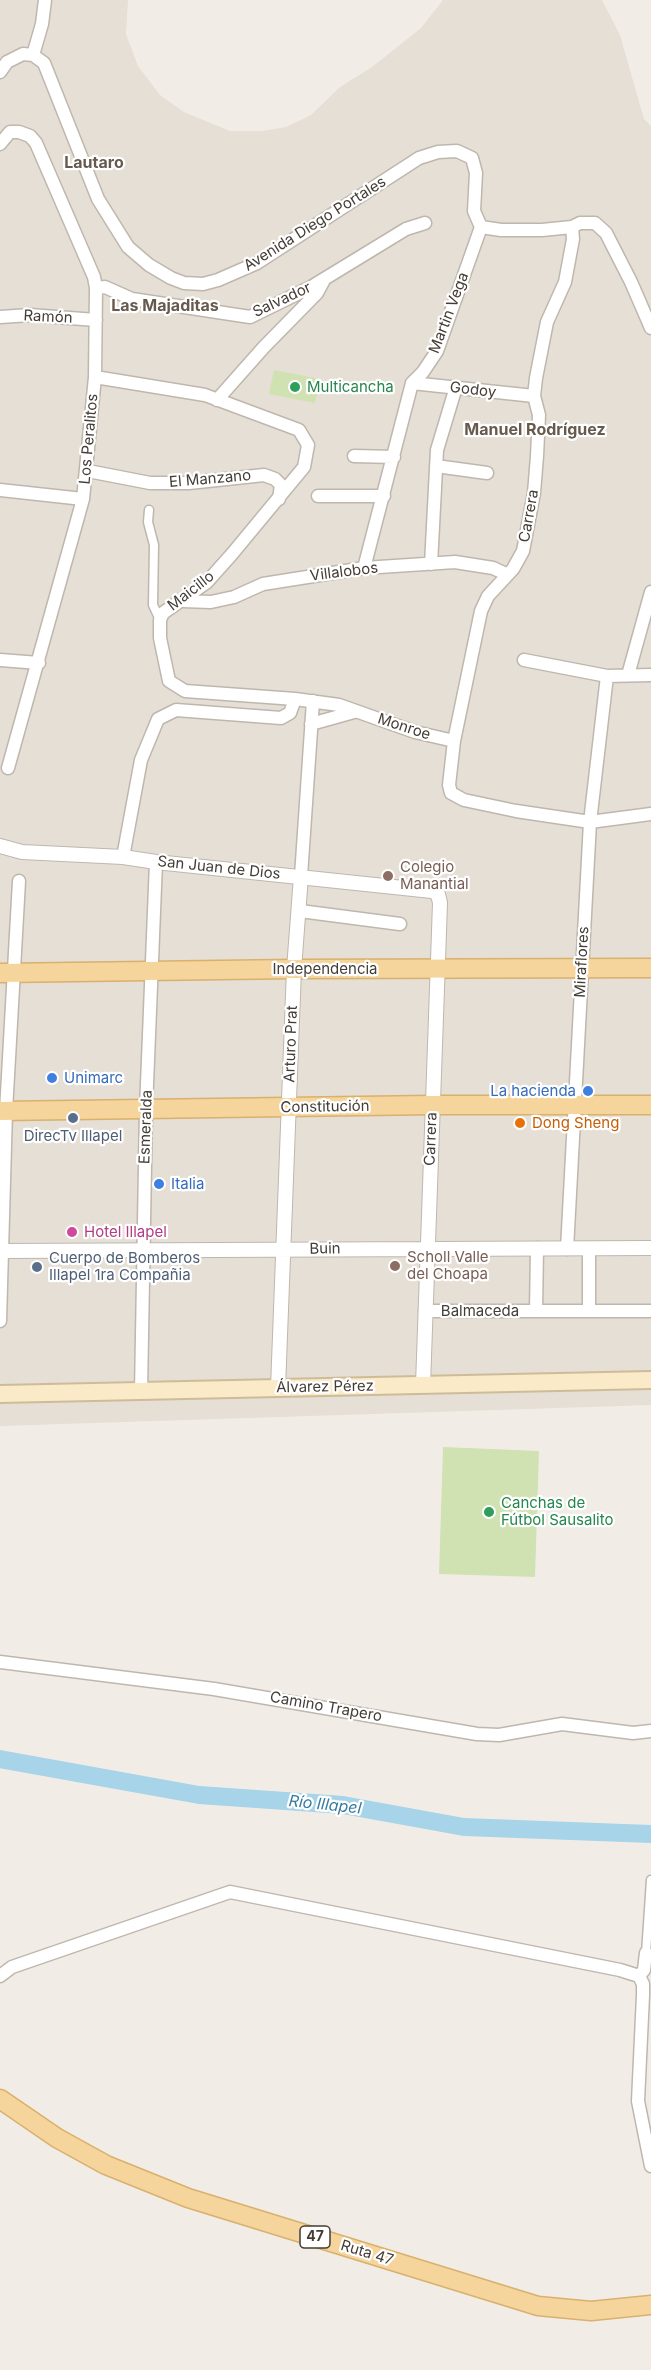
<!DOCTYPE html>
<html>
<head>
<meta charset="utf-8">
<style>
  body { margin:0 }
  canvas { display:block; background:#f1ede6 }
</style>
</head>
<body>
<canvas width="651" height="2370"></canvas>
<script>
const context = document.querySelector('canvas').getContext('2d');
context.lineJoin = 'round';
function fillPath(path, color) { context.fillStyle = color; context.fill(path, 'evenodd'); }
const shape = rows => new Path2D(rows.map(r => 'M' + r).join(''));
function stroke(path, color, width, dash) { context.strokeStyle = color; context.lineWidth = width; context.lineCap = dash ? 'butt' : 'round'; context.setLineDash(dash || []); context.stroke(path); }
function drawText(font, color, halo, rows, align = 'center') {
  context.font = font + ' Inter,sans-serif'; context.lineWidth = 4.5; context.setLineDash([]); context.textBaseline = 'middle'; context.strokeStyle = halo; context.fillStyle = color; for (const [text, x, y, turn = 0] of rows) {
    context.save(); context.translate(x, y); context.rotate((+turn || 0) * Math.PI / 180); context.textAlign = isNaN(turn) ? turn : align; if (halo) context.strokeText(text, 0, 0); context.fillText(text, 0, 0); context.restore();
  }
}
fillPath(shape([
  [0,0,128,0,126,34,138,66,160,95,184,112,230,131,262,131,286,127,311,115,340,87,372,67,421,28,443,0,602,0,620,35,644,119,651,126,651,1405,0,1426]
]), '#e5dfd5');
fillPath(shape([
  [274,370,320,379,315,403,269,394],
  [443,1447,539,1451,535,1577,439,1574]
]), '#d1e2b2');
stroke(shape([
  [0,1759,199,1795,343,1805,464,1827,651,1834]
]), '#a7d4e9', 18);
const pedestrian = shape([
  [149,510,148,522,154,545,153,605,160,620],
  [646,1953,651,1880]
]);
const minor = shape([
  [33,55,42,24,45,0],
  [0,72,7,62,23,54,33,55,44,63,98,199,128,247,149,265,171,278,184,283,203,284,218,280,257,263,419,158,438,152,457,151,472,158,476,173,474,211,481,227,437,351,423,372,412,383,364,568],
  [0,144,10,132,19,132,30,136,36,143,94,277,96,288,95,377,83,499,8,768],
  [481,227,501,230,542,230,572,227,580,223,595,223,606,233,631,282,651,328],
  [572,227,573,239,565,282,547,322,536,378,534,396,539,415,537,456,534,493,523,551,513,569,488,596,481,611,454,741,449,785,451,793,464,800,516,811,590,822,651,814],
  [96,288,105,287,132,299,250,317,311,287,406,229,425,223],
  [0,317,30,315,96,320],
  [95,377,205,395,299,430,308,445,304,467,232,554,207,582,163,613,160,620,160,638,169,681,185,691,295,699,339,705,415,732,454,741],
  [412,383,534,396],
  [217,400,264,347,317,293,324,280],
  [354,456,394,457],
  [436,466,487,473],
  [88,471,150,483,189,483,264,475,275,479,281,485,279,499],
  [0,490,83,499],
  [318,496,384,496],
  [431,564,437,450,456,387],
  [183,601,211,602,234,597,263,584,364,568,455,562,493,568,506,574],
  [0,660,39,663],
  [524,660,607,676,651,675],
  [628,675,651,592],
  [311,724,354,712],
  [123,857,141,760,158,719,176,710,281,718,290,713,295,699],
  [301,876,313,701],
  [300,911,400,924],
  [567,1249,590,822,607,676],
  [589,1249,589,1311],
  [425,1311,651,1311],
  [536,1311,537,1248],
  [0,1321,6,1111,19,881],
  [141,1392,146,1109,156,862],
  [0,1662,214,1689,477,1734,499,1735,562,1724,633,1733,651,1731],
  [646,1953,644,1970,639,1976,643,1984,643,1995,638,2101,651,2166],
  [0,1976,12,1967,230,1892,620,1970,639,1976]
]);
const tertiary = shape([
  [0,846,22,852,123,857,156,862,432,891,438,894,440,903,423,1385],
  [0,1251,651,1248],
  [278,1388,294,969,301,876]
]);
const secondary = shape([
  [0,1394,651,1380]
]);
const primary = shape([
  [0,973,294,969,651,968],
  [0,1111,432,1105,651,1105],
  [0,2099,57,2138,106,2165,188,2198,538,2306,591,2311,651,2305]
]);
stroke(pedestrian, '#bfb7ad', 11);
stroke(minor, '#bfb7ad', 15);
stroke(tertiary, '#bfb7ad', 16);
stroke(secondary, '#cebc99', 20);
stroke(primary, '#d9b06d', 21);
stroke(pedestrian, '#fff', 8);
stroke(minor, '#fff', 12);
stroke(tertiary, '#fff', 14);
stroke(secondary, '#faeac8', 16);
stroke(primary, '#f5d59c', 18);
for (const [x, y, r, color] of [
  [295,387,6,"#2e9e5b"],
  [388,876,6,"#8d6e63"],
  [52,1078,6,"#3f7fe0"],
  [588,1091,6,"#3f7fe0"],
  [73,1118,6,"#5c6f8a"],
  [520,1123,6,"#e8710a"],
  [159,1184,6,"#3f7fe0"],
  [72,1232,6,"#d1479c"],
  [395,1266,6,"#8d6e63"],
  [37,1267,6,"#5c6f8a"],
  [489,1512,6,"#2e9e5b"]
]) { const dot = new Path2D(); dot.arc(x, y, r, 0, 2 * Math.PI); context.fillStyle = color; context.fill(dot); stroke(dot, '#fff', 2); }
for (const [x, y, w] of [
  [315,2237,30]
]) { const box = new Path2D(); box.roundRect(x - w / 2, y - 11, w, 22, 4.5); context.fillStyle = '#fff'; context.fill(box); stroke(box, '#443d36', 1.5); }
drawText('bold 14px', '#443d36', null, [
  ["47",315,2237]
]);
drawText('15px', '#443d36', '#fff', [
  ["Avenida Diego Portales",315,224,-32],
  ["Salvador",282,300,-25],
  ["Martin Vega",449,313,-69],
  ["Ramón",48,317,3],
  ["Godoy",473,390,7],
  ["Los Peralitos",89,439,-85],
  ["El Manzano",210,479,-5],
  ["Carrera",529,516,-80],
  ["Villalobos",344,572,-7],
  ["Maicillo",191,591,-38],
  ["Monroe",404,727,18],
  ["San Juan de Dios",219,868,6],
  ["Miraflores",582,962,-87],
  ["Independencia",325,969],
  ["Arturo Prat",291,1044,-88],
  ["Constitución",325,1107,-1],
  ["Esmeralda",146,1127,-88],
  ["Carrera",431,1139,-88],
  ["Buin",325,1249,-1],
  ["Balmaceda",480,1311],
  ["Álvarez Pérez",325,1387,-1],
  ["Camino Trapero",326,1707,10],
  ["Ruta 47",367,2253,17]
]);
drawText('15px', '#27864d', '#fff', [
  ["Multicancha",307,387],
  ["Canchas de",501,1503],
  ["Fútbol Sausalito",501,1520]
], 'left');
drawText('15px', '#785e54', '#fff', [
  ["Colegio",400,867],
  ["Manantial",400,884],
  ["Scholl Valle",407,1257],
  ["del Choapa",407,1274]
], 'left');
drawText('15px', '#366cbe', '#fff', [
  ["Unimarc",64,1078],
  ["La hacienda",576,1091,"right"],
  ["Italia",171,1184]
], 'left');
drawText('15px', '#c56008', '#fff', [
  ["Dong Sheng",532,1123]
], 'left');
drawText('15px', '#4e5e75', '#fff', [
  ["DirecTv Illapel",73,1136],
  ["Cuerpo de Bomberos",49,1258,"left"],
  ["Illapel 1ra Compañia",49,1275,"left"]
]);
drawText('15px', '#b23c85', '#fff', [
  ["Hotel Illapel",84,1232]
], 'left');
drawText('bold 16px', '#665a4e', '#fff', [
  ["Lautaro",94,163],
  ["Las Majaditas",165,306],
  ["Manuel Rodríguez",535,430]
]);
drawText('italic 16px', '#377b9f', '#fff', [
  ["Río Illapel",325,1805,6]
]);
</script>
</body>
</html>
